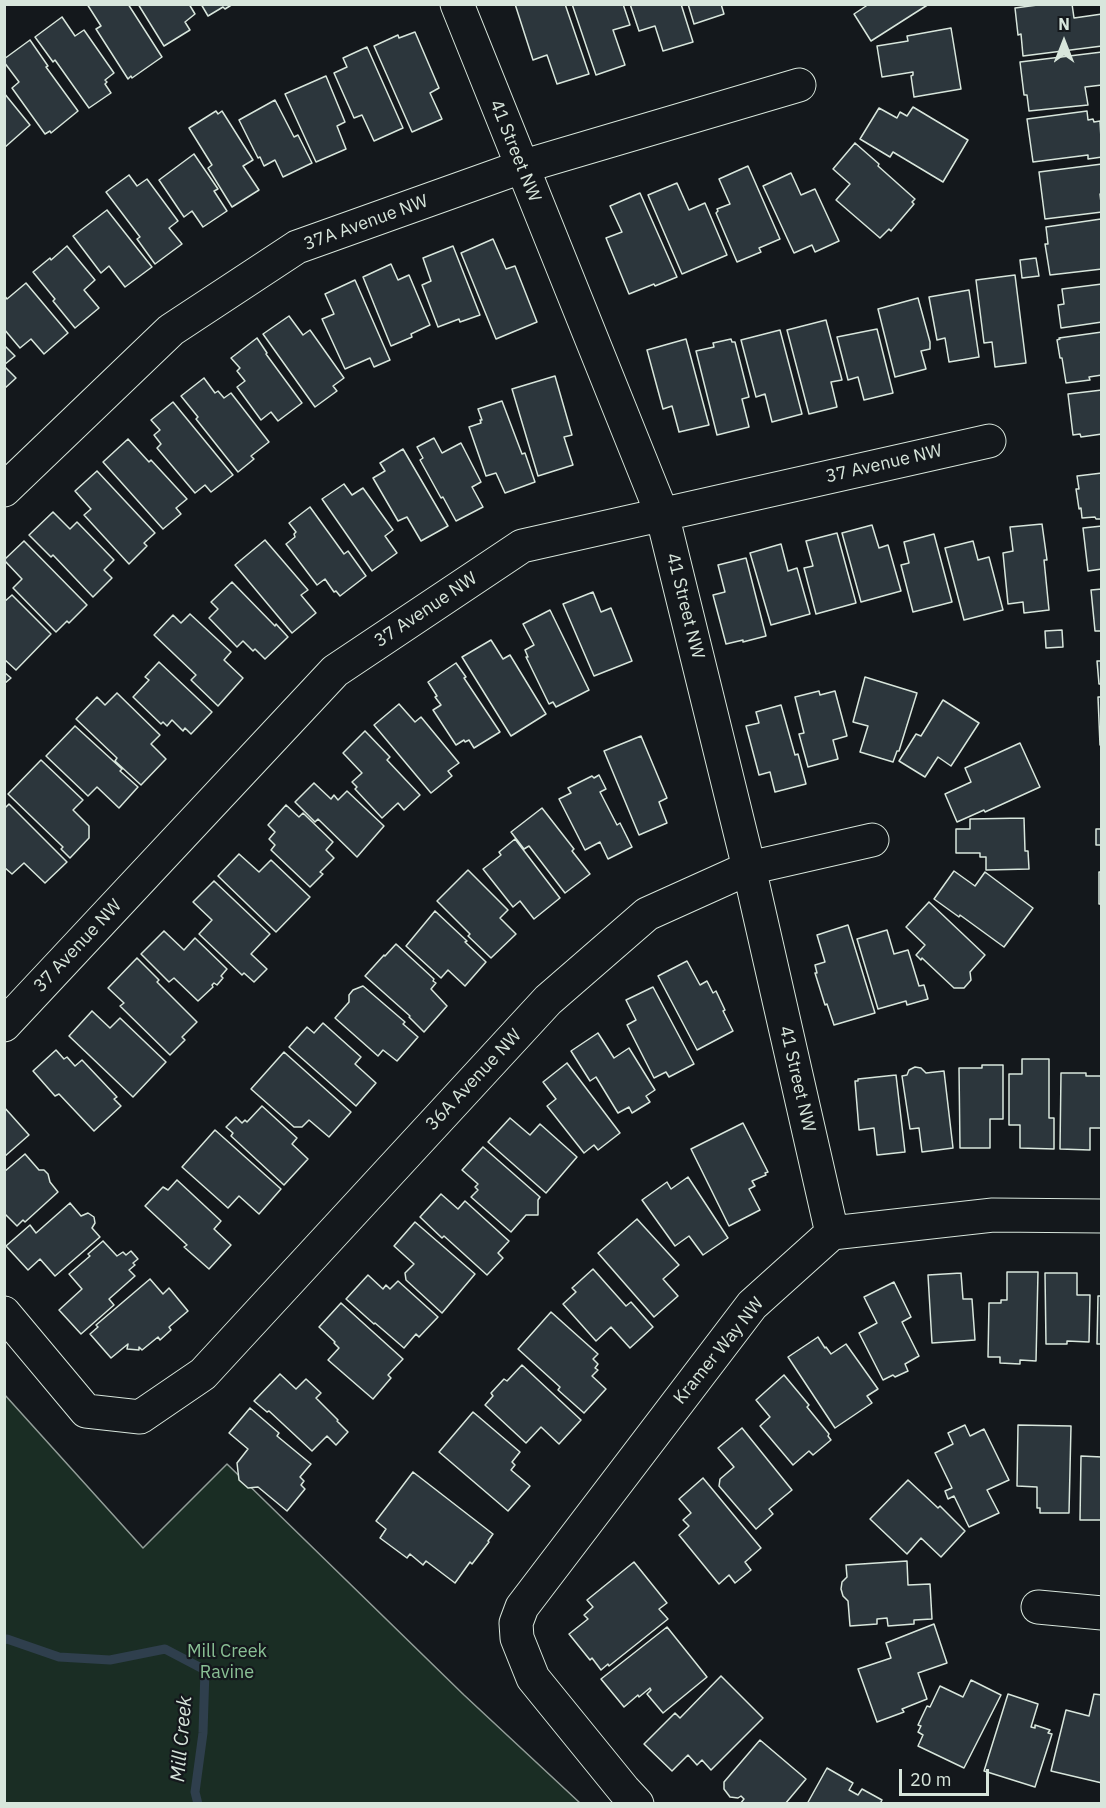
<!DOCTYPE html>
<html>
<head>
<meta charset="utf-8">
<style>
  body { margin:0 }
  #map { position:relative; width:1106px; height:1808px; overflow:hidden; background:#14181c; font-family:"IBM Plex Sans",sans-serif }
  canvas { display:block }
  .frame { position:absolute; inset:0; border:6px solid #d8e6dc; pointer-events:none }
  .north { position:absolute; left:1034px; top:12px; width:60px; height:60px; -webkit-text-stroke:4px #14181c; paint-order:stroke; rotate:0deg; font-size:16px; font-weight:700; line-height:24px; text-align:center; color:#d8e6dc }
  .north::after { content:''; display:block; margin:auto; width:21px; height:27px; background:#d8e6dc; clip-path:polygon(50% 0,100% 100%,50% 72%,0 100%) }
  .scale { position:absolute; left:899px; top:1769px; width:90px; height:27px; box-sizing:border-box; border:3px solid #d8e6dc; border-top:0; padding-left:8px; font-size:18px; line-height:21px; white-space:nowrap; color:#d8e6dc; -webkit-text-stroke:4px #14181c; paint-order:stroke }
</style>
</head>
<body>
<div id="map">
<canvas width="1106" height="1808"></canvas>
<div class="frame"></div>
<div class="north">N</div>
<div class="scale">20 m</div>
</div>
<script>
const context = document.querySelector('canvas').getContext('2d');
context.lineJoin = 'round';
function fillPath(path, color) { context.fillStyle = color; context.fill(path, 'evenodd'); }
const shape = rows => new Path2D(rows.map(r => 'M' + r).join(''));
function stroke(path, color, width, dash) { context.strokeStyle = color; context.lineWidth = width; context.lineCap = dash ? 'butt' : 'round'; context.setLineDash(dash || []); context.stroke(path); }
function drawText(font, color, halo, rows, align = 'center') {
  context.font = font + ' "IBM Plex Sans",sans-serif'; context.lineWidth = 4.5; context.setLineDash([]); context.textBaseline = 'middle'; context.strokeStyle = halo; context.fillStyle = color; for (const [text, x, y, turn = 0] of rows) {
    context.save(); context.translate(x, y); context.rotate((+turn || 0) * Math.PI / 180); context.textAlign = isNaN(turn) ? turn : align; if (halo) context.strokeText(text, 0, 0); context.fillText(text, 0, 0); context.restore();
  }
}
const green = shape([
  [4,1394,143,1548,227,1464,464,1695,580,1803,5,1803,4,1394]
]);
fillPath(green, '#1a2d24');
stroke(green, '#939e99', 1.5);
stroke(shape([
  [4,1640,7,1639,59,1657,110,1660,165,1649,205,1670,203,1733,195,1792,198,1804]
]), '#2f3f4d', 9);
const building = shape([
  [87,4,128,4,162,57,132,78,131,76,128,79,96,29,101,26,87,4],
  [138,4,189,4,195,14,185,22,190,30,164,46,138,4],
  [201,4,233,4,225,9,223,7,208,16,201,4],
  [515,4,565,4,589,74,557,84,547,55,533,60,515,4],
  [572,4,623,4,630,25,613,30,625,65,596,75,572,4],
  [630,4,681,4,693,42,663,51,655,26,639,31,630,4],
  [688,4,721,4,724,14,694,24,688,4],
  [869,4,929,4,871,41,854,14,869,4],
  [1045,4,1072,4,1074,18,1102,14,1102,46,1023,56,1021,34,1018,35,1015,8,1045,4],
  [62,17,75,36,84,30,114,73,105,80,107,82,105,84,111,93,89,108,55,60,53,62,35,37,62,17],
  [951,28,961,89,914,97,911,76,913,75,913,72,882,77,877,46,908,41,907,36,951,28],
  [415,32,439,88,430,93,442,119,412,132,374,46,398,35,399,38,415,32],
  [30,40,48,66,46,67,78,111,51,133,50,131,45,134,12,88,19,82,4,62,4,59,30,40],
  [367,47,403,128,374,141,362,115,354,118,334,73,347,67,343,58,367,47],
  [1102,52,1102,85,1085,87,1088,105,1029,111,1027,95,1024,95,1020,62,1102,52],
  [326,76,345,122,337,126,346,149,316,162,285,94,326,76],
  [4,93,30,125,4,148,4,93],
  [275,100,294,137,298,135,312,163,283,177,275,160,264,166,260,157,258,158,239,120,275,100],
  [913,107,968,140,943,182,893,152,890,157,860,139,879,108,897,118,900,112,907,116,913,107],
  [216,111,218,114,222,111,253,160,243,166,259,190,232,207,208,168,212,165,189,128,216,111],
  [1087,111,1088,120,1093,119,1094,122,1100,121,1102,157,1088,159,1088,155,1033,162,1027,119,1087,111],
  [855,143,879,164,878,166,915,199,912,202,914,204,891,231,889,229,880,238,836,200,850,184,833,169,855,143],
  [194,154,218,189,214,191,227,211,203,227,192,211,184,217,159,180,194,154],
  [1102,164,1102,194,1100,194,1102,212,1045,219,1039,172,1102,164],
  [748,166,780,239,759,248,761,252,737,262,716,213,718,211,717,209,730,204,719,179,748,166],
  [791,173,801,195,815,189,839,241,815,252,812,245,794,253,763,186,791,173],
  [129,175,137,186,147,179,178,221,169,228,182,244,155,264,137,239,140,237,106,192,129,175],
  [677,183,689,210,705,203,727,255,682,274,648,195,677,183],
  [640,193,677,277,655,286,654,284,629,294,606,238,622,232,610,206,640,193],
  [107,210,152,267,125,287,109,266,101,273,73,236,107,210],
  [1101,219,1102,269,1050,275,1045,244,1048,244,1046,227,1101,219],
  [493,239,506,269,515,266,537,322,496,339,461,253,493,239],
  [67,246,95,280,84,290,99,308,75,328,53,301,55,299,33,272,50,258,51,260,67,246],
  [453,246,480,315,460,322,459,319,438,327,422,285,431,281,423,258,453,246],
  [1036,258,1039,276,1022,278,1020,260,1036,258],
  [391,264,398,280,409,275,430,325,411,334,412,337,391,346,363,277,391,264],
  [1015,275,1026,363,995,367,992,342,984,343,976,280,1015,275],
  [355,280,390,360,374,367,370,358,345,369,322,319,334,314,325,294,355,280],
  [26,283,68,333,44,354,31,339,20,348,4,329,4,295,7,299,26,283],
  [1102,284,1102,322,1061,328,1058,305,1064,304,1062,289,1102,284],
  [969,290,979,357,949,362,945,338,937,340,929,297,969,290],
  [918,298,930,342,930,349,921,351,926,369,895,377,878,309,918,298],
  [289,316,303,335,310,330,344,378,333,386,337,391,315,407,263,334,289,316],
  [826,320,842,380,831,382,837,407,809,414,787,330,826,320],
  [877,329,893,393,864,400,858,377,848,380,837,337,877,329],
  [780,330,802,414,772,422,765,394,756,397,741,340,780,330],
  [1102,332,1102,375,1089,377,1090,380,1066,383,1062,358,1060,358,1057,340,1060,339,1059,338,1102,332],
  [257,338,267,353,266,354,302,403,278,421,271,412,261,420,237,387,245,381,237,371,240,368,231,358,257,338],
  [686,339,709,425,679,432,672,406,663,409,647,350,686,339],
  [731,339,732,342,735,342,749,397,742,399,749,427,717,435,696,351,714,347,713,343,731,339],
  [4,345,15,356,4,365,4,345],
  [4,366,16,378,4,389,4,366],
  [555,376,572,435,564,437,573,465,538,476,512,389,555,376],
  [204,378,215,393,218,391,224,398,231,393,269,442,251,456,254,459,238,472,196,419,198,417,181,396,204,378],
  [1102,390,1102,434,1081,437,1080,434,1073,435,1068,394,1102,390],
  [502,401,522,454,525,453,535,482,505,493,496,473,486,476,469,427,481,423,480,420,482,420,478,409,502,401],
  [173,402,233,475,211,492,205,485,195,493,157,448,161,444,154,435,160,430,151,420,173,402],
  [434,438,442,453,461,443,481,482,472,487,483,507,456,521,443,497,441,498,420,460,423,458,417,447,434,438],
  [128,439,149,462,151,460,187,499,176,508,181,514,163,529,103,462,128,439],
  [403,449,448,526,421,541,407,517,398,521,373,478,385,471,380,463,403,449],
  [97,471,155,533,144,543,147,546,129,564,84,515,91,509,75,491,97,471],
  [1102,473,1102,519,1096,519,1095,517,1082,518,1081,508,1079,509,1076,489,1079,489,1077,476,1102,473],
  [344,484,352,495,363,488,393,530,385,536,397,553,372,571,322,499,344,484],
  [310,507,344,554,348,551,366,576,340,596,336,591,334,592,325,579,317,585,286,544,295,537,294,534,296,532,289,523,310,507],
  [53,512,70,529,77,522,114,560,104,570,112,578,93,597,53,555,51,557,29,535,53,512],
  [1042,524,1047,560,1044,560,1049,610,1024,613,1023,602,1008,604,1003,553,1013,551,1010,527,1042,524],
  [872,525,879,548,888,545,901,591,861,602,842,533,872,525],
  [1102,526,1102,569,1088,571,1083,528,1102,526],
  [837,533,856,603,816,614,804,568,813,566,806,541,837,533],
  [934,534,952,602,913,612,901,565,909,563,904,542,934,534],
  [265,540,308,590,301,595,316,613,292,633,235,565,265,540],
  [24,541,87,605,69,623,67,621,56,632,13,588,22,579,4,560,24,541],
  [973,541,978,560,989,557,1003,610,964,620,945,548,973,541],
  [781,544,788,571,797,568,810,614,771,625,750,553,781,544],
  [746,558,766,636,743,642,743,640,726,644,713,595,725,592,718,565,746,558],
  [232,582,275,626,276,624,288,637,265,659,255,649,253,651,243,641,237,647,209,618,218,609,211,602,232,582],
  [1102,589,1102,631,1095,631,1091,590,1102,589],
  [593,592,601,612,611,608,632,661,594,676,563,604,593,592],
  [12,595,51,634,16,670,4,659,4,602,12,595],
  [550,610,589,690,556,707,553,702,549,704,526,657,528,657,525,650,534,645,523,624,550,610],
  [190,614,231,652,224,660,243,678,218,706,191,680,196,675,154,635,173,615,181,623,190,614],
  [1062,630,1063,647,1046,648,1045,631,1062,630],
  [491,640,503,659,510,655,546,714,511,736,462,657,491,640],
  [1097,661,1102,661,1102,684,1099,684,1097,661],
  [159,662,212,712,191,734,185,728,183,731,172,720,167,726,163,722,161,724,133,697,149,680,145,677,159,662],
  [456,663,466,677,464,678,500,732,474,748,469,740,465,742,464,740,456,745,433,710,441,705,435,697,437,696,428,682,456,663],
  [4,672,11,678,4,684,4,672],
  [865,677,917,693,899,751,897,751,893,762,860,752,868,726,853,722,865,677],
  [819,691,820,695,835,691,847,736,833,740,838,759,808,767,799,734,804,733,795,697,819,691],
  [117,693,160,735,151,744,166,759,141,785,115,761,117,758,76,719,97,697,105,705,117,693],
  [1098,697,1102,697,1102,745,1100,745,1098,697],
  [943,700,979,723,951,766,938,757,925,777,899,761,916,734,921,736,943,700],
  [399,704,415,722,421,717,459,763,448,771,452,776,431,793,374,725,399,704],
  [781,705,795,755,798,754,806,784,775,792,770,772,759,775,746,726,759,723,756,712,781,705],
  [75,726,122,769,120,771,138,787,119,808,97,787,88,796,46,756,75,726],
  [365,731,390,757,387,760,420,795,404,810,398,803,382,818,355,789,357,787,352,782,362,773,343,753,365,731],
  [641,736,667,798,659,802,667,823,639,835,604,751,641,736],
  [1020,743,1040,787,985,812,984,810,957,822,945,794,971,782,965,768,1020,743],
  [41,760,83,800,73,810,89,826,89,838,70,858,61,849,63,847,8,794,41,760],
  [599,775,606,789,600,792,617,825,620,823,632,847,608,859,600,842,585,850,559,799,571,793,568,788,592,776,594,778,599,775],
  [314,783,331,799,334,795,338,800,347,791,384,826,357,857,318,819,315,822,295,802,314,783],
  [9,804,67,862,45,883,24,863,12,874,4,867,4,809,9,804],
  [286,805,299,817,303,813,333,842,326,850,334,858,320,872,323,874,310,887,271,850,275,845,269,839,275,832,268,825,286,805],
  [542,808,574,849,572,851,590,874,565,893,529,846,524,849,511,832,542,808],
  [1024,818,1025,851,1028,851,1029,869,986,870,986,857,980,857,980,853,956,853,956,829,970,829,970,819,1024,818],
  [1096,829,1102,829,1102,845,1096,845,1096,829],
  [515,839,560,898,534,919,520,901,513,907,483,869,501,855,499,852,515,839],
  [239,854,259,872,271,860,310,897,276,932,218,876,239,854],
  [468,870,508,910,500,918,516,934,491,958,468,936,470,934,437,901,468,870],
  [954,871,975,886,985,872,1033,908,1004,947,960,915,959,917,934,899,954,871],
  [1099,872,1102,872,1102,904,1099,904,1099,872],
  [214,881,270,934,251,954,267,969,254,982,244,973,242,975,199,934,212,920,193,902,214,881],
  [929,902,985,955,970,972,971,980,964,988,954,988,922,958,921,960,916,955,925,945,906,927,929,902],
  [435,911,467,941,465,942,486,962,465,986,448,970,441,978,406,946,435,911],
  [848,925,875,1013,834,1025,827,1004,825,1005,815,973,817,973,815,965,825,962,817,935,848,925],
  [887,930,894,954,908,950,919,986,924,985,928,999,907,1005,906,1001,878,1009,857,939,887,930],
  [164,931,184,950,195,938,227,969,221,976,223,978,217,985,214,983,212,985,213,987,198,1001,174,978,169,982,141,954,164,931],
  [396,944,434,979,433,981,436,983,431,989,447,1006,424,1032,409,1017,410,1016,365,976,384,955,385,956,396,944],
  [137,958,159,980,157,982,197,1022,182,1037,185,1040,170,1055,120,1006,124,1003,108,988,137,958],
  [687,961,700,985,707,981,713,993,716,991,725,1010,723,1011,733,1031,697,1050,658,976,687,961],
  [363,986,405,1022,403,1024,418,1037,397,1061,383,1050,378,1056,335,1018,349,1002,349,995,353,990,363,986],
  [653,987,694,1064,669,1077,666,1072,654,1078,627,1025,636,1020,626,1000,653,987],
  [92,1011,110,1028,120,1018,166,1062,133,1097,69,1036,92,1011],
  [323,1023,361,1057,355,1064,376,1083,356,1106,289,1047,307,1027,314,1033,323,1023],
  [598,1033,614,1058,629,1048,655,1090,646,1096,650,1102,632,1113,629,1107,618,1113,596,1077,590,1081,571,1051,598,1033],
  [56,1050,64,1059,67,1057,75,1066,82,1060,117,1097,114,1099,121,1106,94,1131,59,1094,55,1096,33,1071,56,1050],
  [284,1052,351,1112,329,1137,309,1120,302,1127,294,1127,251,1089,284,1052],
  [1022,1059,1049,1059,1049,1118,1054,1118,1054,1149,1020,1148,1020,1125,1009,1125,1009,1074,1022,1074,1022,1059],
  [567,1063,620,1133,598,1150,594,1145,584,1153,547,1106,556,1099,543,1082,567,1063],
  [982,1065,1003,1065,1003,1119,990,1119,990,1148,960,1148,959,1068,982,1068,982,1065],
  [915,1067,921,1068,926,1073,944,1071,953,1148,922,1152,919,1128,910,1129,902,1076,907,1075,909,1070,915,1067],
  [1061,1073,1086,1073,1086,1076,1102,1076,1102,1128,1090,1128,1090,1150,1060,1149,1061,1073],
  [896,1075,905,1152,877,1155,874,1128,859,1130,855,1081,858,1081,858,1079,896,1075],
  [262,1106,297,1138,292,1144,308,1159,284,1185,231,1136,233,1133,226,1127,236,1117,242,1123,245,1120,247,1122,262,1106],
  [4,1107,29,1135,4,1157,4,1107],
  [510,1118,530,1135,540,1124,577,1157,546,1193,488,1142,510,1118],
  [743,1123,768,1172,765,1173,766,1175,752,1181,755,1186,749,1189,760,1210,729,1226,691,1149,743,1123],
  [215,1130,281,1189,259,1214,239,1196,228,1208,182,1167,215,1130],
  [483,1147,540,1197,538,1200,538,1215,526,1215,511,1232,471,1197,478,1190,475,1187,478,1184,462,1170,483,1147],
  [25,1154,39,1170,44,1170,48,1174,50,1182,58,1192,25,1222,23,1220,17,1226,4,1213,4,1172,25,1154],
  [688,1177,728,1238,703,1255,689,1236,675,1246,642,1200,667,1182,671,1189,688,1177],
  [177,1180,221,1221,214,1229,231,1245,209,1269,184,1247,187,1245,145,1206,163,1187,168,1190,177,1180],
  [441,1194,458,1209,465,1201,509,1241,498,1253,503,1258,487,1275,444,1236,442,1238,420,1217,441,1194],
  [70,1203,81,1216,88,1213,94,1217,95,1223,92,1228,100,1237,55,1276,40,1259,28,1270,6,1246,30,1225,36,1233,70,1203],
  [637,1219,679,1265,663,1279,678,1296,654,1317,598,1253,637,1219],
  [415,1222,475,1274,442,1313,406,1280,405,1273,414,1264,394,1246,415,1222],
  [103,1241,117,1256,123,1252,126,1255,131,1251,138,1259,133,1263,135,1265,129,1270,135,1276,109,1299,114,1305,81,1334,59,1310,82,1289,69,1274,90,1256,88,1254,103,1241],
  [593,1269,626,1306,631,1302,653,1327,630,1348,611,1327,596,1341,563,1304,576,1292,572,1288,593,1269],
  [1007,1272,1038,1272,1036,1361,1020,1360,1020,1364,1000,1363,1000,1357,988,1357,989,1303,1001,1303,1001,1300,1007,1300,1007,1272],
  [961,1273,963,1299,972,1299,975,1340,932,1343,928,1275,961,1273],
  [1045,1273,1077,1273,1077,1295,1090,1295,1089,1342,1067,1341,1067,1344,1046,1344,1045,1273],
  [368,1275,383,1289,386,1285,390,1289,398,1281,438,1317,419,1337,416,1334,404,1348,375,1323,374,1324,346,1299,368,1275],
  [150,1279,163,1294,169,1288,188,1311,169,1327,171,1330,160,1340,158,1337,142,1350,139,1347,139,1350,127,1349,128,1344,111,1358,90,1334,98,1327,96,1325,150,1279],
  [894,1282,911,1317,902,1322,919,1356,905,1364,908,1371,895,1377,893,1375,883,1380,859,1333,877,1323,864,1297,894,1282],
  [1098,1296,1102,1296,1102,1344,1097,1344,1098,1296],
  [341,1303,403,1359,388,1375,391,1378,373,1399,328,1360,339,1348,334,1343,335,1342,319,1327,341,1303],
  [551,1312,598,1354,593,1359,598,1364,595,1368,598,1370,592,1376,606,1389,584,1413,558,1390,560,1387,518,1349,551,1312],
  [818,1337,825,1348,826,1347,831,1354,846,1344,878,1389,867,1396,872,1403,835,1428,788,1357,818,1337],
  [522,1365,581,1420,559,1444,541,1427,526,1443,485,1405,493,1396,491,1393,504,1379,507,1381,522,1365],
  [280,1374,296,1389,306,1379,321,1393,316,1398,338,1420,337,1421,348,1432,336,1445,327,1436,312,1451,269,1411,267,1412,254,1401,280,1374],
  [784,1375,809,1405,807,1407,829,1434,828,1436,831,1440,813,1455,809,1451,793,1465,760,1426,770,1417,756,1400,784,1375],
  [250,1408,279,1433,277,1436,311,1464,300,1477,304,1481,301,1485,305,1489,287,1511,258,1487,248,1488,239,1480,237,1463,248,1449,229,1433,250,1408],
  [473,1412,520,1452,512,1462,515,1465,511,1470,530,1486,508,1511,439,1452,473,1412],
  [965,1425,970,1436,984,1429,1009,1480,987,1490,999,1513,969,1527,954,1496,948,1499,945,1491,952,1488,935,1453,953,1444,948,1433,965,1425],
  [1018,1425,1071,1426,1069,1513,1040,1513,1040,1508,1037,1508,1037,1487,1017,1486,1018,1425],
  [742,1428,792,1490,769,1509,773,1514,756,1529,719,1486,720,1479,734,1467,718,1448,742,1428],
  [1081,1456,1102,1457,1102,1520,1080,1520,1081,1456],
  [413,1472,493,1534,488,1541,489,1542,472,1564,470,1562,455,1583,426,1561,423,1565,410,1554,407,1558,380,1538,386,1529,376,1521,413,1472],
  [703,1478,761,1548,745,1562,751,1570,735,1583,729,1575,719,1584,679,1535,689,1526,683,1520,691,1513,679,1499,703,1478],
  [908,1480,938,1508,940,1506,965,1531,941,1557,921,1538,907,1554,870,1519,908,1480],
  [907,1561,908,1585,930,1584,932,1619,914,1620,914,1624,888,1626,887,1618,877,1619,877,1624,850,1626,848,1601,843,1596,841,1589,842,1582,847,1577,846,1565,907,1561],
  [634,1562,667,1603,659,1609,668,1619,609,1666,608,1664,601,1670,592,1658,590,1660,569,1634,588,1619,584,1615,593,1607,587,1600,634,1562],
  [934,1624,947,1663,918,1673,927,1699,902,1709,904,1712,877,1722,858,1669,891,1658,886,1643,934,1624],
  [667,1627,707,1677,663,1713,647,1694,651,1690,650,1688,639,1697,638,1695,624,1707,601,1679,667,1627],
  [721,1676,763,1718,711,1770,702,1760,697,1765,688,1755,672,1771,644,1744,675,1713,680,1718,721,1676],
  [971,1680,1001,1695,964,1768,918,1746,923,1735,918,1732,921,1726,918,1725,927,1706,930,1707,940,1686,963,1697,971,1680],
  [1008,1694,1038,1704,1031,1727,1035,1728,1035,1725,1050,1730,1048,1733,1052,1734,1035,1787,984,1771,1008,1694],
  [1094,1694,1102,1695,1102,1783,1051,1771,1066,1710,1089,1716,1094,1694],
  [760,1740,806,1779,785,1804,740,1804,744,1799,741,1796,738,1798,730,1797,724,1789,724,1782,760,1740],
  [827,1768,853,1783,849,1790,858,1795,862,1789,882,1800,880,1804,807,1804,827,1768]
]);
fillPath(building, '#2c363c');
stroke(building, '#d8e6dc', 1.5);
const minor = shape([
  [457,4,662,514,749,868,832,1233],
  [4,490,171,330,297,247,521,167,799,85],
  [4,1025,335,671,522,546,989,441],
  [4,1313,86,1411,140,1417,203,1374,548,1000,647,914,749,868,872,840],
  [1038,1607,1102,1613],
  [637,1804,624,1790,533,1678,517,1638,516,1623,522,1607,752,1305,832,1233,993,1215,1102,1216]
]);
stroke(minor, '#d8e6dc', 35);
stroke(minor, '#14181c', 33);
drawText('18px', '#d8e6dc', '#14181c', [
  ["41 Street NW",515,151,68],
  ["37A Avenue NW",366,223,-20],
  ["37 Avenue NW",884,464,-13],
  ["41 Street NW",685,606,76],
  ["37 Avenue NW",426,610,-34],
  ["37 Avenue NW",78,946,-47],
  ["41 Street NW",797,1079,77],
  ["36A Avenue NW",474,1080,-47],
  ["Kramer Way NW",719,1351,-51]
]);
drawText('18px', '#8ac095', '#14181c', [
  ["Mill Creek",227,1652],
  ["Ravine",227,1673]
]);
drawText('italic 20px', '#d8e6dc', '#14181c', [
  ["Mill Creek",182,1739,-85]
]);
</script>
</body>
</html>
